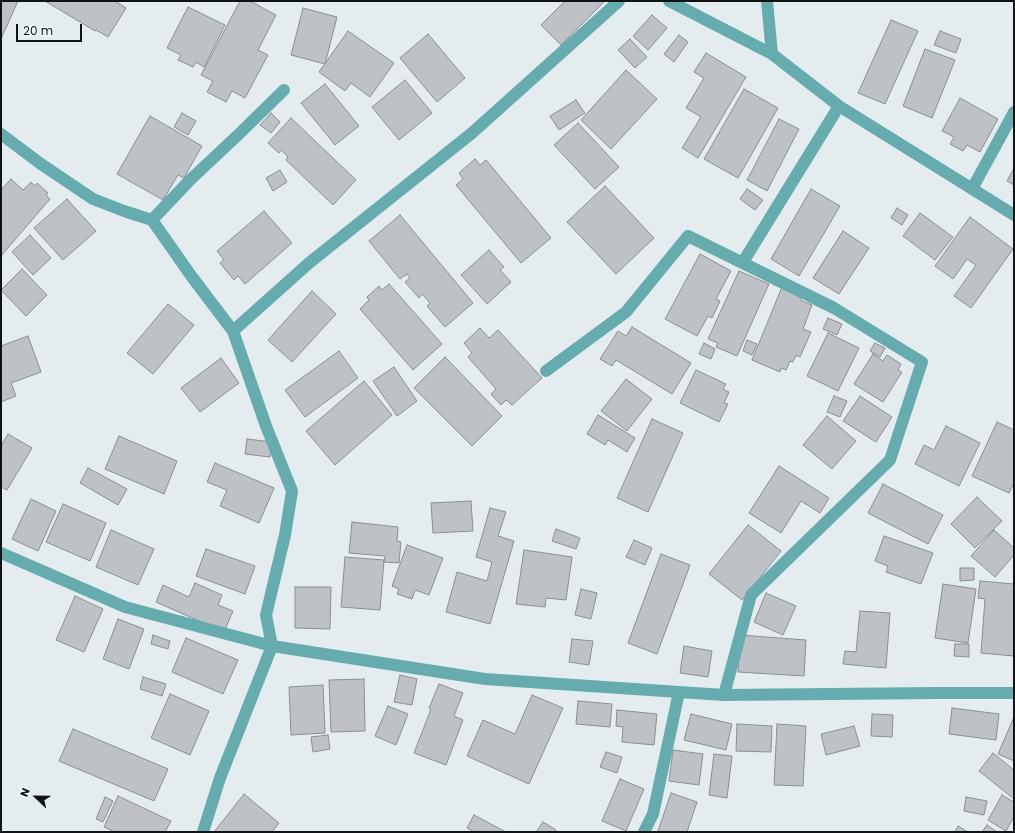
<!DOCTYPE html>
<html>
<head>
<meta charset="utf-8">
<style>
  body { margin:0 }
  #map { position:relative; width:1015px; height:833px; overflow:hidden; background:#e5ecf0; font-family:Poppins,sans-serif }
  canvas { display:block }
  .frame { position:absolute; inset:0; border:2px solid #101314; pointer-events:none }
  .north { position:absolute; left:16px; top:777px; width:40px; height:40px; -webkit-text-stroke:3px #f3fafd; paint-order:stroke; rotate:292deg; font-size:11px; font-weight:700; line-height:16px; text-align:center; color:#101314 }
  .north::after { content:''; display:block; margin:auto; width:14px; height:18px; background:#101314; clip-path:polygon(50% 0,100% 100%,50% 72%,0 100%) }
  .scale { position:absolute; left:16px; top:24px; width:66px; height:18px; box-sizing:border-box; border:2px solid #101314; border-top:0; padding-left:5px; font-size:12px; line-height:14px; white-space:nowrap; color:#101314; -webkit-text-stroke:3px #f3fafd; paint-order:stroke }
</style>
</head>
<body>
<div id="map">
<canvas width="1015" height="833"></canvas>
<div class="frame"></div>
<div class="north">N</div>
<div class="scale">20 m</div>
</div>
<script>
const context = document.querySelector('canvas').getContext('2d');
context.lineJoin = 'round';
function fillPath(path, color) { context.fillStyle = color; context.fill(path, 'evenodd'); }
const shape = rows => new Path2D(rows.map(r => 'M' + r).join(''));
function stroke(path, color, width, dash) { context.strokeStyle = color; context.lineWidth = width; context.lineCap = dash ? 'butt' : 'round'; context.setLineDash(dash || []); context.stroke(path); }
const building = shape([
  [1,1,18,1,1,39,1,1],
  [45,1,115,1,126,8,108,37,96,30,95,31,45,1],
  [240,1,250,1,276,15,258,50,268,55,245,98,232,91,226,102,207,92,213,81,201,75,240,1],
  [565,1,605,1,561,45,541,25,565,1],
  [188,7,225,25,204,67,196,62,193,67,178,60,181,55,167,48,188,7],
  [303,8,337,17,325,64,291,55,303,8],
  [652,15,667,28,648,50,633,36,652,15],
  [891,20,918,31,885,104,858,93,891,20],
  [348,31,394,63,370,97,351,83,345,91,319,72,348,31],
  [940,31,961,39,956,53,934,45,940,31],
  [428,34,465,78,437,102,400,58,428,34],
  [679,35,688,42,674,62,664,54,679,35],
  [630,39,647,57,635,68,618,50,630,39],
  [925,49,955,60,932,118,903,106,925,49],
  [706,53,746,77,698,158,682,148,701,117,686,108,704,78,694,72,706,53],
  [626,70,657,99,611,149,581,120,626,70],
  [405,80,432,113,399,140,372,107,405,80],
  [325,84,359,126,335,145,301,103,325,84],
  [744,89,778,108,738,178,704,159,744,89],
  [960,98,998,119,980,152,967,145,963,151,950,144,954,137,942,131,960,98],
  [576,100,585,113,559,130,550,116,576,100],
  [182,113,196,121,188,135,174,127,182,113],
  [271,113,280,122,271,133,260,125,271,113],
  [150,116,202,146,184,178,178,175,163,200,117,174,150,116],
  [291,118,356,180,333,205,286,160,288,157,281,150,279,153,268,143,291,118],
  [779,119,799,129,767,191,747,180,779,119],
  [578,123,619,167,595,189,554,145,578,123],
  [475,159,480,165,486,160,551,238,521,263,456,185,463,179,459,173,475,159],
  [1014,168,1014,185,1007,181,1014,168],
  [280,170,287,182,273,191,266,178,280,170],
  [11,179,23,190,31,182,35,186,37,183,48,193,46,195,50,199,1,256,1,188,2,189,11,179],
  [605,186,654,238,616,274,567,222,605,186],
  [747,189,763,200,755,210,740,199,747,189],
  [811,189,840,206,799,276,771,259,811,189],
  [67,199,96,231,63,260,34,228,67,199],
  [897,208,908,215,902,225,891,218,897,208],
  [264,211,292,243,245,284,238,276,234,280,220,263,224,260,217,251,264,211],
  [920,213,953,237,935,260,903,236,920,213],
  [400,215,473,303,445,327,427,306,430,303,422,294,419,298,405,282,410,278,407,274,400,279,369,241,400,215],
  [970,217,1013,249,971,308,954,296,976,265,967,259,953,279,935,266,970,217],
  [843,231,869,248,839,294,813,278,843,231],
  [30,235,51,258,33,275,12,252,30,235],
  [489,250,504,267,500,270,511,282,487,304,461,275,489,250],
  [700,254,731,271,716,299,720,301,712,318,708,316,697,336,665,319,700,254],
  [22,269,47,295,26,316,1,290,22,269],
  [739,271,769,284,737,356,716,347,718,343,708,339,739,271],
  [389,284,442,344,413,370,360,309,369,300,367,297,379,286,382,290,389,284],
  [782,287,802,296,800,300,812,305,803,329,811,332,800,357,796,355,793,362,790,361,786,370,781,368,780,372,752,360,782,287],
  [312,291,336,314,292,362,268,340,312,291],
  [168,304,194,325,153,374,127,353,168,304],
  [828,318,842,324,837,335,823,329,828,318],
  [632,327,691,363,672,394,616,360,612,366,600,359,618,331,626,336,632,327],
  [480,328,489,338,498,330,542,378,512,405,506,400,501,405,491,394,496,389,468,357,472,353,464,343,480,328],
  [828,333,859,348,838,391,807,376,828,333],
  [28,336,41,372,11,383,16,396,1,402,1,346,28,336],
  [747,340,757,344,752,355,743,351,747,340],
  [704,343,715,349,711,359,699,354,704,343],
  [875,343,885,348,880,357,870,351,875,343],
  [339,351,358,378,305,417,285,390,339,351],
  [873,354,883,361,887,355,901,364,898,370,902,372,883,402,854,384,873,354],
  [445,357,502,416,472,446,414,388,445,357],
  [221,358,239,383,200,412,181,388,221,358],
  [394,367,417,401,397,416,373,381,394,367],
  [696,370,726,384,723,389,729,392,724,403,728,404,719,422,680,403,696,370],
  [626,379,652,399,627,431,601,411,626,379],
  [364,381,392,415,335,465,306,431,364,381],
  [834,396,847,401,840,417,827,412,834,396],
  [860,396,892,417,876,442,843,421,860,396],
  [598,415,635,438,627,452,608,440,605,445,587,434,598,415],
  [827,416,856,441,832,469,803,445,827,416],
  [652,419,683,433,648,512,617,498,652,419],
  [997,422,1014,430,1014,483,1009,493,972,476,997,422],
  [946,426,980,443,959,486,915,464,924,445,934,450,946,426],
  [8,434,32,448,7,490,1,487,1,446,8,434],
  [119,436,177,461,164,494,105,469,119,436],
  [247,439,272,442,270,457,245,454,247,439],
  [215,463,274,488,259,523,220,506,227,490,207,482,215,463],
  [779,466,829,498,820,513,801,501,781,533,749,513,779,466],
  [88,468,127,489,118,505,80,483,88,468],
  [883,484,943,515,928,544,868,513,883,484],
  [977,497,1002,521,975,548,951,524,977,497],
  [31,499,56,511,38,551,12,539,31,499],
  [471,501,473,531,433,533,431,503,471,501],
  [63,504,106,523,90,561,46,542,63,504],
  [490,508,506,512,498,536,514,541,490,624,446,612,457,572,487,581,492,562,476,557,490,508],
  [352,522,398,527,397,541,401,542,399,563,384,562,385,556,349,553,352,522],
  [748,525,781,551,742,600,709,574,748,525],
  [556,529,580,538,576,549,552,541,556,529],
  [111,530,154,549,138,585,96,567,111,530],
  [994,530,1014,548,1014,555,995,577,971,556,994,530],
  [884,536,933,553,921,584,886,572,888,566,875,561,884,536],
  [634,540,652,548,645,565,626,557,634,540],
  [407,545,443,558,429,595,415,590,412,599,397,594,399,589,392,586,407,545],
  [206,549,255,566,245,594,196,576,206,549],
  [524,550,572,557,566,600,546,598,545,607,516,604,524,550],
  [661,554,690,565,657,654,628,643,661,554],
  [345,557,384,560,380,610,341,607,345,557],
  [960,568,974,568,974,580,960,581,960,568],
  [980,581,1014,584,1014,656,981,653,985,599,978,598,980,581],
  [195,583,222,595,218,605,233,611,224,632,156,602,163,585,189,597,195,583],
  [943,584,976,589,968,643,935,638,943,584],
  [295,587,331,587,330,629,295,628,295,587],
  [581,589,597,593,591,619,575,615,581,589],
  [766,593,796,606,783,635,754,622,766,593],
  [75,596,103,609,84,652,56,640,75,596],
  [860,611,890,613,886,668,843,664,845,651,856,652,860,611],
  [118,619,144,629,129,669,103,659,118,619],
  [153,635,170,641,168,649,151,644,153,635],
  [740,635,806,640,804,676,738,672,740,635],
  [186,638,238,660,223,694,172,672,186,638],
  [572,639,593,641,589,665,569,662,572,639],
  [955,644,969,644,969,657,954,656,955,644],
  [684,646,712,651,708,677,680,673,684,646],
  [400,675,417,679,412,705,394,702,400,675],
  [143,677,166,684,162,696,140,689,143,677],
  [364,679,365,731,331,732,329,680,364,679],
  [439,684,463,693,454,716,463,720,446,765,414,753,431,709,429,708,439,684],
  [323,685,325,733,291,735,289,687,323,685],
  [170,694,209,711,190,755,151,738,170,694],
  [532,695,563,708,529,784,467,756,483,720,515,734,532,695],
  [578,701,612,704,610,727,576,724,578,701],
  [388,706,408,714,396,745,375,736,388,706],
  [952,708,999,714,996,740,949,734,952,708],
  [617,710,657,714,654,745,622,742,623,727,616,726,617,710],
  [691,714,732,724,726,750,684,740,691,714],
  [872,714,893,715,892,737,871,736,872,714],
  [1014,717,1014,761,998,754,1014,717],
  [737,724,772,726,771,752,736,751,737,724],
  [777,724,806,726,803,786,774,785,777,724],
  [854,726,860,746,826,755,821,734,854,726],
  [73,729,168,769,154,801,59,761,73,729],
  [328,735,330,749,313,752,311,737,328,735],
  [673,750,703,754,699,785,669,781,673,750],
  [606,752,622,757,617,773,600,767,606,752],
  [993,753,1014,770,1014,799,979,771,993,753],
  [714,754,732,756,727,798,709,795,714,754],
  [620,779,644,789,626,831,602,821,620,779],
  [671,793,697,802,687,832,662,832,658,831,671,793],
  [244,794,279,823,272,832,214,832,244,794],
  [1002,795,1014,802,1014,817,1006,831,988,820,1002,795],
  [118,796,171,821,165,832,115,832,104,827,118,796],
  [105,797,113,801,103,822,96,819,105,797],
  [966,797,987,801,984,815,964,811,966,797],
  [474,815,506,832,474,832,467,828,474,815],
  [543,822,556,830,554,832,536,832,543,822],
  [987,825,997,832,982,832,987,825],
  [958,826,968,832,955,832,958,826]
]);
fillPath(building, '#bec2c7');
stroke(building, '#8a8e93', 1);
stroke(shape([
  [669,1,772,54,839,106,1014,215],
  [767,1,772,54],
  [1,134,41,164,93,199,124,211,152,220,192,277,233,331,266,426,292,491,285,535,266,615,272,646,220,778,203,832],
  [972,189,1014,112],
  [152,220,190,180,239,134,284,90],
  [743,262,839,106],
  [233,331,309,263,472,133,619,1],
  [546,371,626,312,688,236,834,308,922,362,890,460,751,595,724,695],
  [1,553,125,607,272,646,485,679,724,695,936,693,1014,693],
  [644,832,653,814,679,692]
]), '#66acaf', 12);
</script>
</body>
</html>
